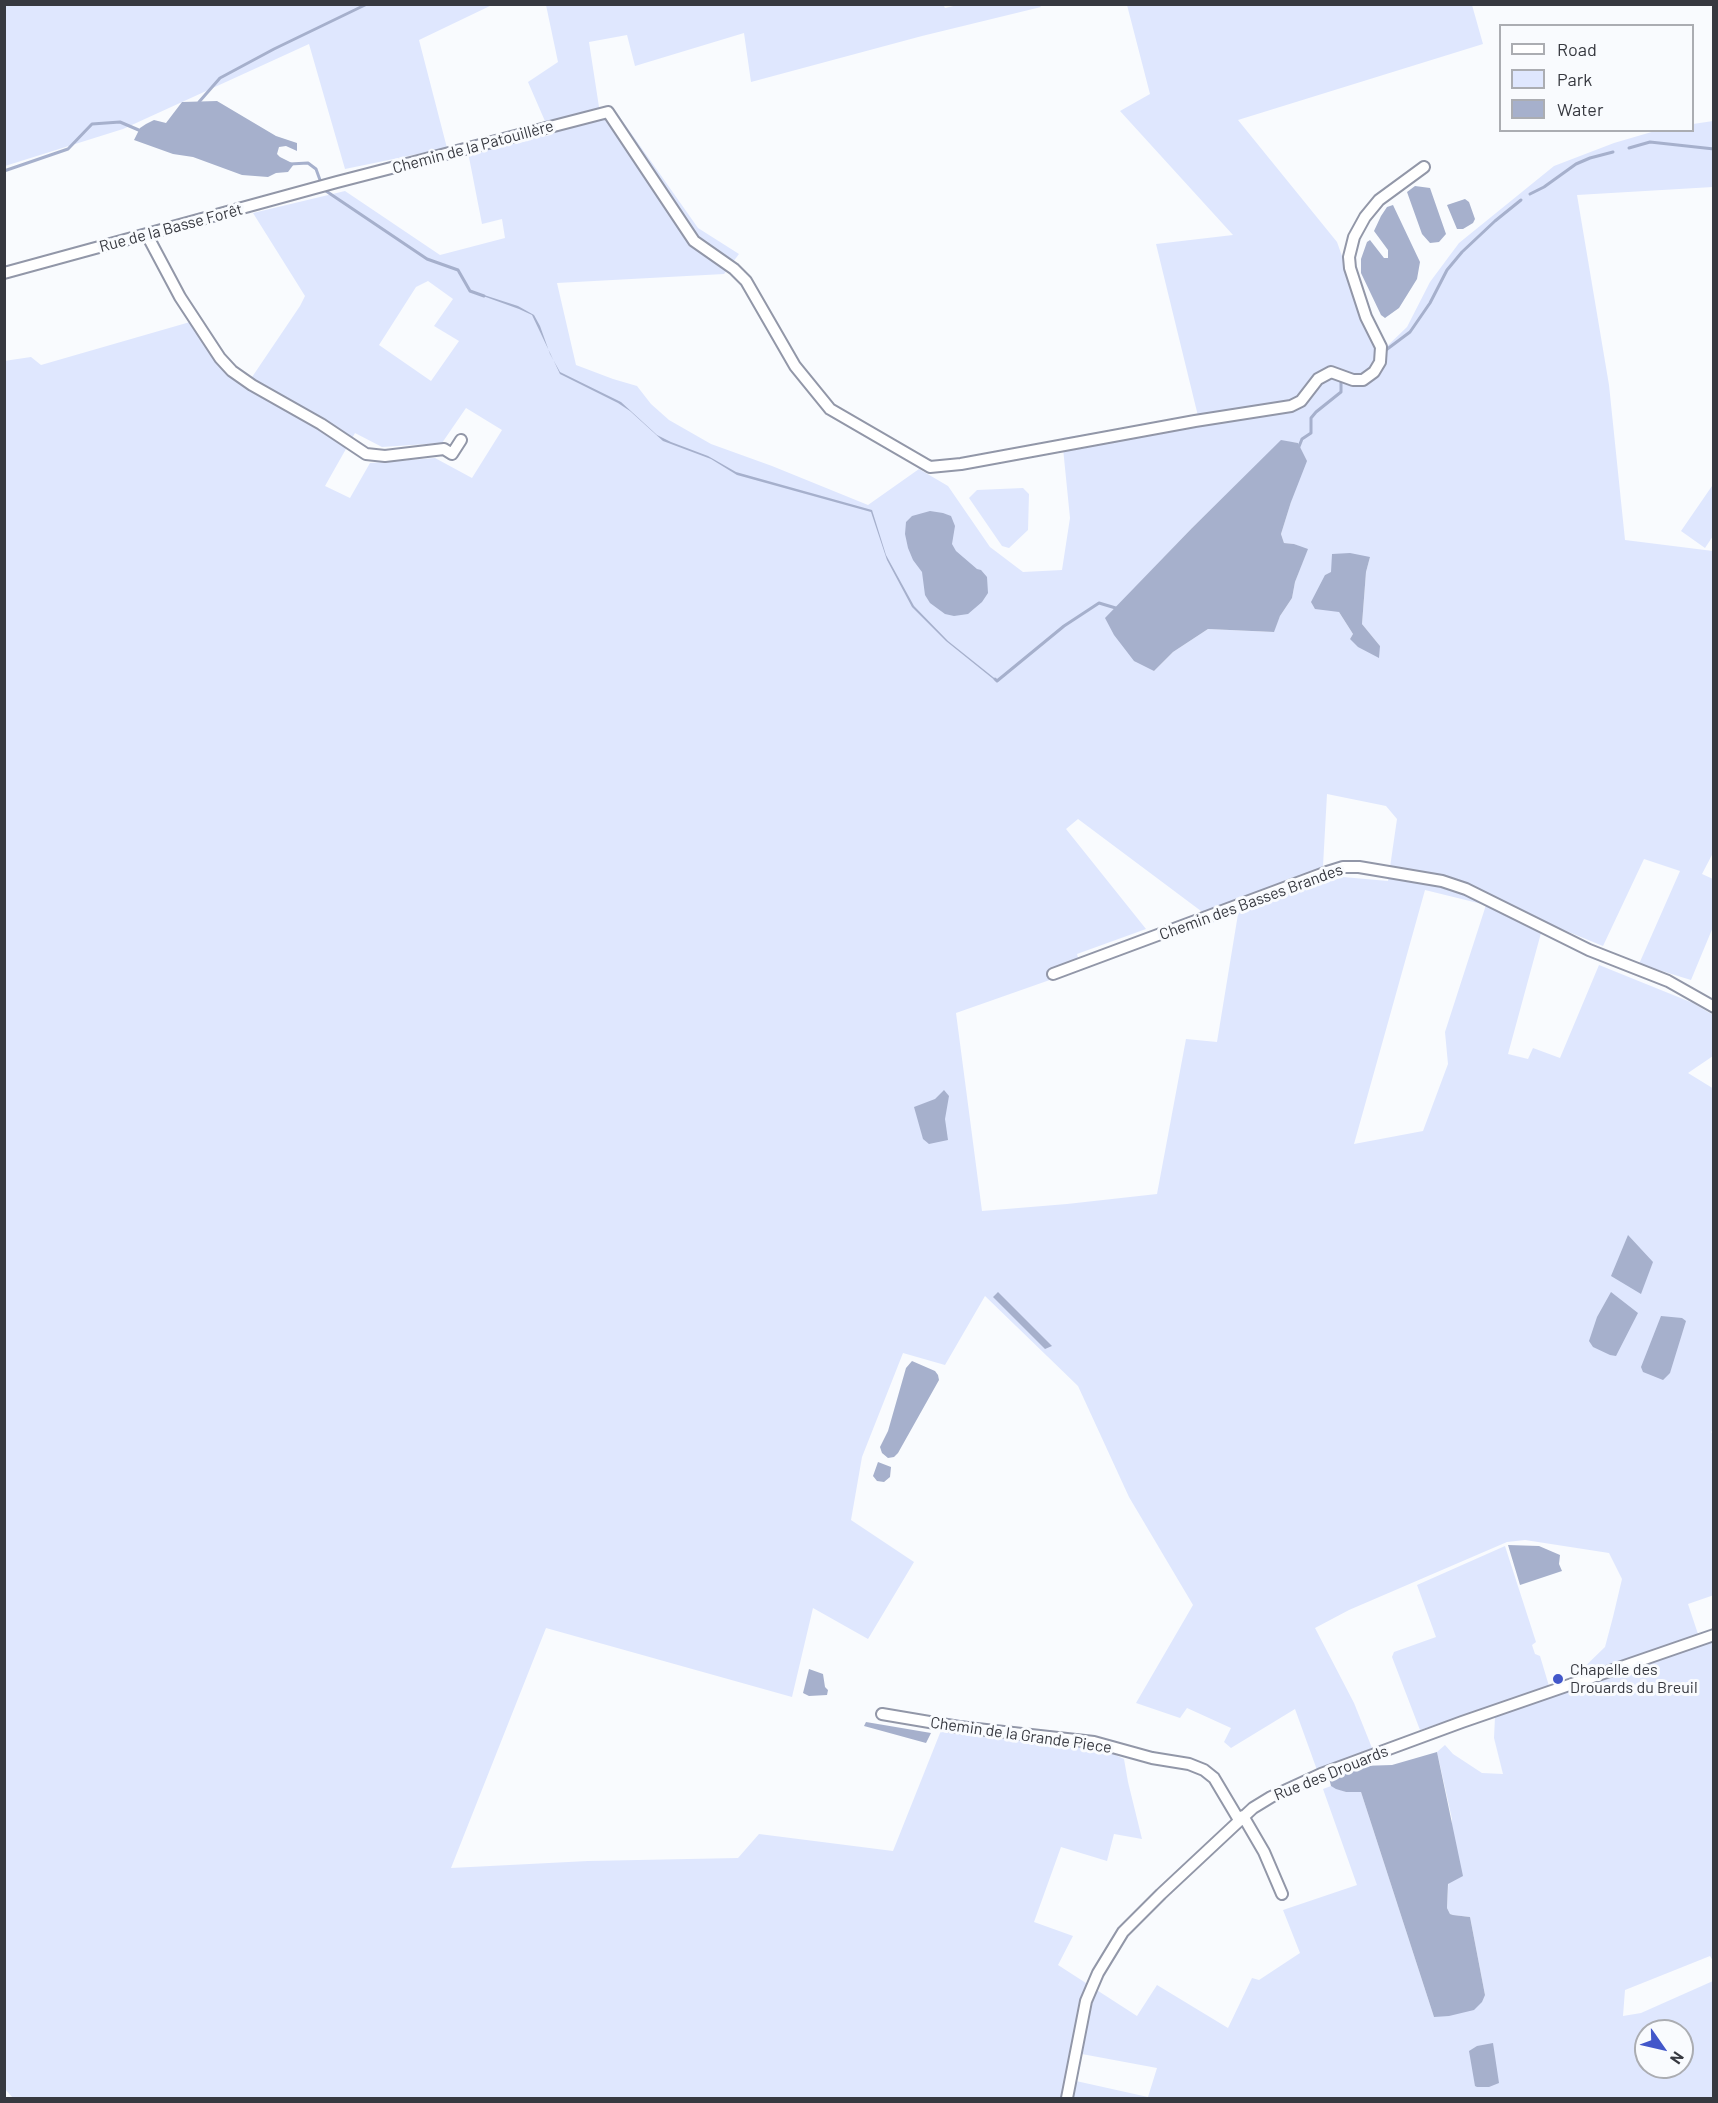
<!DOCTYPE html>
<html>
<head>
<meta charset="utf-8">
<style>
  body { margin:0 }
  #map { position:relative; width:1718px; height:2103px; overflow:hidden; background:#f9fbfe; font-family:Barlow,sans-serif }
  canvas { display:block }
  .frame { position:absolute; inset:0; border:6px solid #373940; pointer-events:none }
  .legend { position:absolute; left:1499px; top:24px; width:195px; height:108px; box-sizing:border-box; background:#f9fbfe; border:2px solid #abadb2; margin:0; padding:8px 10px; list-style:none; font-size:18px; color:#373940 }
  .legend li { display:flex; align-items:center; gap:12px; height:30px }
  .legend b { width:30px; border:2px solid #abadb2 }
  .north { position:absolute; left:1634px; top:2019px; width:60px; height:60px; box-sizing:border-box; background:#f9fbfe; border:2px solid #abadb2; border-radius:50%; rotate:124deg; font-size:16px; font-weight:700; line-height:24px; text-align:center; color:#373940 }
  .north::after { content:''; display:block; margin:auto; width:21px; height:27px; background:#4257ca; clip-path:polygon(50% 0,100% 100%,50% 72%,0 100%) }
</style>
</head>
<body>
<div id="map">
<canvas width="1718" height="2103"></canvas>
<div class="frame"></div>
<ul class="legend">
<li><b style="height:8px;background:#fff"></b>Road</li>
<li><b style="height:16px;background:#dfe7fe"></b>Park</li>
<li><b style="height:16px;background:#a6b0cc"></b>Water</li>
</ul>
<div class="north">N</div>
</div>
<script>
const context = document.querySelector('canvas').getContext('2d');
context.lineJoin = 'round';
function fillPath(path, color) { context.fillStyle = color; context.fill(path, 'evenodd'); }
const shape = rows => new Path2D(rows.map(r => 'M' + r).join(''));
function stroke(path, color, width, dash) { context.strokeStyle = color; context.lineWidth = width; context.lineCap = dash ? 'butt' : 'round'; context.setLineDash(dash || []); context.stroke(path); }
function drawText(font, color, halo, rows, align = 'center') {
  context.font = font + ' Barlow,sans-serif'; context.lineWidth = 6; context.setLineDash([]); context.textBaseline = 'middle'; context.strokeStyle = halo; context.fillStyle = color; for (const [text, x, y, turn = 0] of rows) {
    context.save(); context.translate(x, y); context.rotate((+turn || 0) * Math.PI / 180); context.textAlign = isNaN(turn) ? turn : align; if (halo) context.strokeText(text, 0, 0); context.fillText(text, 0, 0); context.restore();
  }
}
fillPath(shape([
  [5,4,492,4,492,5,419,40,447,148,345,169,309,44,123,129,5,166],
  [943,4,945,8,962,4,1039,5,1041,7,922,36,751,82,744,33,635,66,627,35,589,42,601,120,619,116,698,228,739,254,724,274,557,283,576,365,613,379,637,386,651,404,669,420,711,444,772,466,868,505,919,469,948,486,990,547,1023,572,1062,570,1070,518,1062,438,1198,416,1156,244,1233,235,1120,111,1150,94,1127,5,1472,5,1483,44,1238,120,1337,242,1374,346,1382,351,1407,327,1430,282,1459,243,1554,166,1614,143,1655,131,1692,130,1693,124,1713,121,1713,187,1577,195,1609,385,1625,540,1713,551,1714,851,1702,874,1713,879,1713,927,1691,980,1639,964,1680,871,1644,859,1603,946,1544,922,1508,1054,1528,1059,1533,1048,1560,1058,1599,965,1693,1003,1713,1015,1713,1056,1688,1073,1714,1089,1714,1429,1711,1432,1714,1435,1714,1595,1688,1604,1701,1643,1713,1640,1713,1961,1710,1956,1625,1990,1623,2016,1641,2013,1713,1981,1713,2098,1073,2098,1076,2081,1148,2097,1157,2068,1071,2052,1062,2098,13,2098,4,2088,4,361,31,357,41,365,190,322,217,360,246,386,300,306,305,296,253,213,345,191,440,255,505,238,502,219,482,224,468,152,551,135,528,82,558,62,546,5],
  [428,281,453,299,434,326,459,341,431,381,379,345,416,287],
  [466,408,502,430,472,478,435,458,370,463,350,498,325,486,355,433,382,447,442,443],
  [1281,441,1298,443,1291,502,1281,534,1284,543,1294,544,1307,550,1295,582,1292,598,1280,616,1273,632,1208,629,1173,652,1154,671,1106,618,1192,528],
  [1370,557,1366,572,1362,624,1380,646,1350,639,1353,634,1339,612,1325,575],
  [1327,794,1386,806,1397,819,1388,881,1343,877,1322,884],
  [1078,819,1201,911,1209,924,1238,914,1217,1042,1186,1039,1157,1194,1067,1204,982,1211,956,1013,1081,969,1077,954,1146,929,1066,829],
  [1425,890,1486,905,1445,1032,1448,1064,1423,1131,1354,1144],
  [985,1296,1078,1386,1129,1497,1193,1605,1136,1703,1180,1718,1187,1708,1231,1728,1224,1742,1231,1748,1295,1709,1317,1770,1372,1748,1354,1703,1315,1628,1349,1610,1507,1542,1525,1540,1609,1553,1622,1579,1613,1617,1605,1647,1575,1676,1578,1687,1495,1717,1494,1738,1503,1774,1482,1773,1453,1754,1445,1745,1437,1752,1452,1819,1447,1908,1450,1914,1453,1915,1470,1917,1485,1995,1434,2017,1361,1792,1346,1792,1331,1786,1323,1789,1357,1885,1283,1910,1300,1953,1259,1980,1252,1978,1228,2028,1157,1985,1137,2016,1058,1965,1073,1936,1034,1922,1061,1847,1107,1861,1114,1834,1142,1839,1128,1782,1124,1759,1111,1753,1117,1741,946,1718,893,1851,759,1834,738,1858,588,1861,451,1868,546,1628,792,1697,813,1608,868,1639,914,1562,851,1520,862,1457,903,1353,945,1365],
  [1646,2031,1682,2031,1682,2067,1646,2067],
  [1712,486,1714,488,1713,536,1705,548,1681,531],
  [1023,488,1029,494,1028,530,1009,548,1002,546,969,498,977,490],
  [1505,1546,1536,1642,1532,1645,1535,1654,1540,1656,1549,1686,1420,1730,1392,1657,1394,1652,1436,1637,1417,1585]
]), '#dfe7fe');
fillPath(shape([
  [217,101,276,136,297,143,297,151,286,146,279,147,277,154,280,157,294,164,288,172,276,173,268,177,242,175,193,157,173,154,134,140,140,128,146,124,154,120,166,123,182,102],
  [1415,186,1430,188,1446,234,1439,242,1430,243,1422,234,1407,192],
  [1465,199,1469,202,1475,219,1473,223,1463,229,1457,229,1447,205],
  [1393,205,1420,262,1417,279,1399,308,1385,318,1381,315,1361,273,1361,259,1367,242,1370,240,1384,258,1388,258,1388,250,1374,231,1381,216,1387,207],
  [484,295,518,306,534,315,540,326,550,354,560,372,621,402,657,435,671,442,708,456,736,472,872,510,886,555,914,606,948,641,998,681,997,682,946,641,912,607,887,560,871,512,737,475,711,459,663,441,630,411,618,403,560,374,532,315,519,309,483,296],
  [1281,440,1298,443,1307,461,1291,502,1281,534,1284,543,1294,544,1308,549,1295,582,1292,598,1280,616,1274,632,1208,629,1173,652,1154,671,1134,661,1114,635,1105,618,1192,528],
  [930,511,943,513,951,516,955,526,952,544,956,551,977,569,981,570,987,577,988,593,982,602,968,614,954,616,945,614,930,603,925,595,922,572,913,560,908,548,905,534,906,522,912,516],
  [1350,553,1370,557,1366,572,1362,624,1380,646,1379,658,1358,647,1350,639,1353,634,1339,612,1315,609,1311,602,1325,575,1331,572,1332,554],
  [944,1090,949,1096,945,1119,948,1140,929,1144,923,1139,914,1107,935,1099],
  [1628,1235,1653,1262,1641,1294,1611,1276],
  [998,1292,1052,1346,1045,1349,993,1297],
  [1611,1292,1638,1313,1616,1356,1610,1355,1593,1347,1589,1341,1597,1317],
  [1661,1316,1682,1318,1686,1321,1670,1373,1663,1380,1643,1372,1641,1367],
  [912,1361,935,1371,938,1375,939,1380,898,1453,894,1457,888,1458,882,1453,880,1447,888,1431,906,1368],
  [878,1462,891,1467,890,1477,884,1482,877,1481,873,1476],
  [1508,1545,1539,1546,1560,1555,1559,1564,1562,1571,1520,1585],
  [809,1669,823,1674,825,1687,828,1690,827,1695,809,1696,803,1693],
  [866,1722,931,1733,926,1743,864,1726],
  [1437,1752,1463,1876,1448,1884,1447,1908,1450,1914,1453,1915,1470,1917,1485,1995,1482,2002,1474,2010,1449,2016,1434,2017,1361,1792,1346,1792,1336,1789,1331,1786,1329,1778,1361,1766,1392,1765],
  [1493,2043,1499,2083,1489,2087,1477,2087,1475,2086,1469,2051,1477,2046]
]), '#a6b0cc');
stroke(shape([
  [199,102,220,78,274,49,367,4],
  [1629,148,1650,142,1714,149],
  [290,164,308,163,316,169,320,180],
  [4,171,68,149,92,124,120,122,141,131],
  [326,191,427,259,458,270,470,291,484,296],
  [1530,194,1544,187,1576,164,1590,158,1613,152],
  [1386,350,1410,332,1430,303,1447,270,1462,252,1495,221,1521,200],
  [1298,449,1302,439,1311,433,1311,418,1316,412,1341,392,1341,380],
  [995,679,997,681,1064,626,1099,603,1119,609]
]), '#a6b0cc', 3);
const street = shape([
  [147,235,180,297,220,358,232,371,252,385,321,424,366,454,385,456,444,449,452,454,461,440],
  [4,273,337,182,608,112,694,241,734,269,746,281,795,366,830,409,930,467,961,464,1195,421,1291,406,1301,401,1318,379,1331,372,1353,380,1363,380,1374,372,1380,362,1381,347,1366,317,1350,268,1349,257,1354,237,1365,217,1379,200,1424,167],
  [1053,974,1327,872,1343,867,1359,867,1442,881,1466,889,1589,950,1668,981,1714,1007],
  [882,1714,959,1727,1094,1742,1152,1758,1189,1764,1204,1770,1214,1778,1239,1820],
  [1243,1816,1264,1852,1282,1894],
  [1067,2098,1086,2001,1098,1973,1123,1932,1161,1894,1253,1808,1271,1797,1321,1774,1462,1722,1714,1635]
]);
stroke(street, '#9297a8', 14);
stroke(street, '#fff', 10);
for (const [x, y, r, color] of [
  [1558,1679,6,"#4257ca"]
]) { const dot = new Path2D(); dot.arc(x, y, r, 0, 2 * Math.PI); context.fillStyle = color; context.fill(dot); stroke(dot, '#f9fbfe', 2); }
drawText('16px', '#373940', '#f9fbfe', [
  ["Chemin de la Patouillère",473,147,-15],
  ["Rue de la Basse Forêt",171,228,-15],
  ["Chemin des Basses Brandes",1251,902,-20],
  ["Chemin de la Grande Piece",1021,1735,8],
  ["Rue des Drouards",1331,1773,-22]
]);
drawText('16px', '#373940', '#f9fbfe', [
  ["Chapelle des",1570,1670],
  ["Drouards du Breuil",1570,1688]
], 'left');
</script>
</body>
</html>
